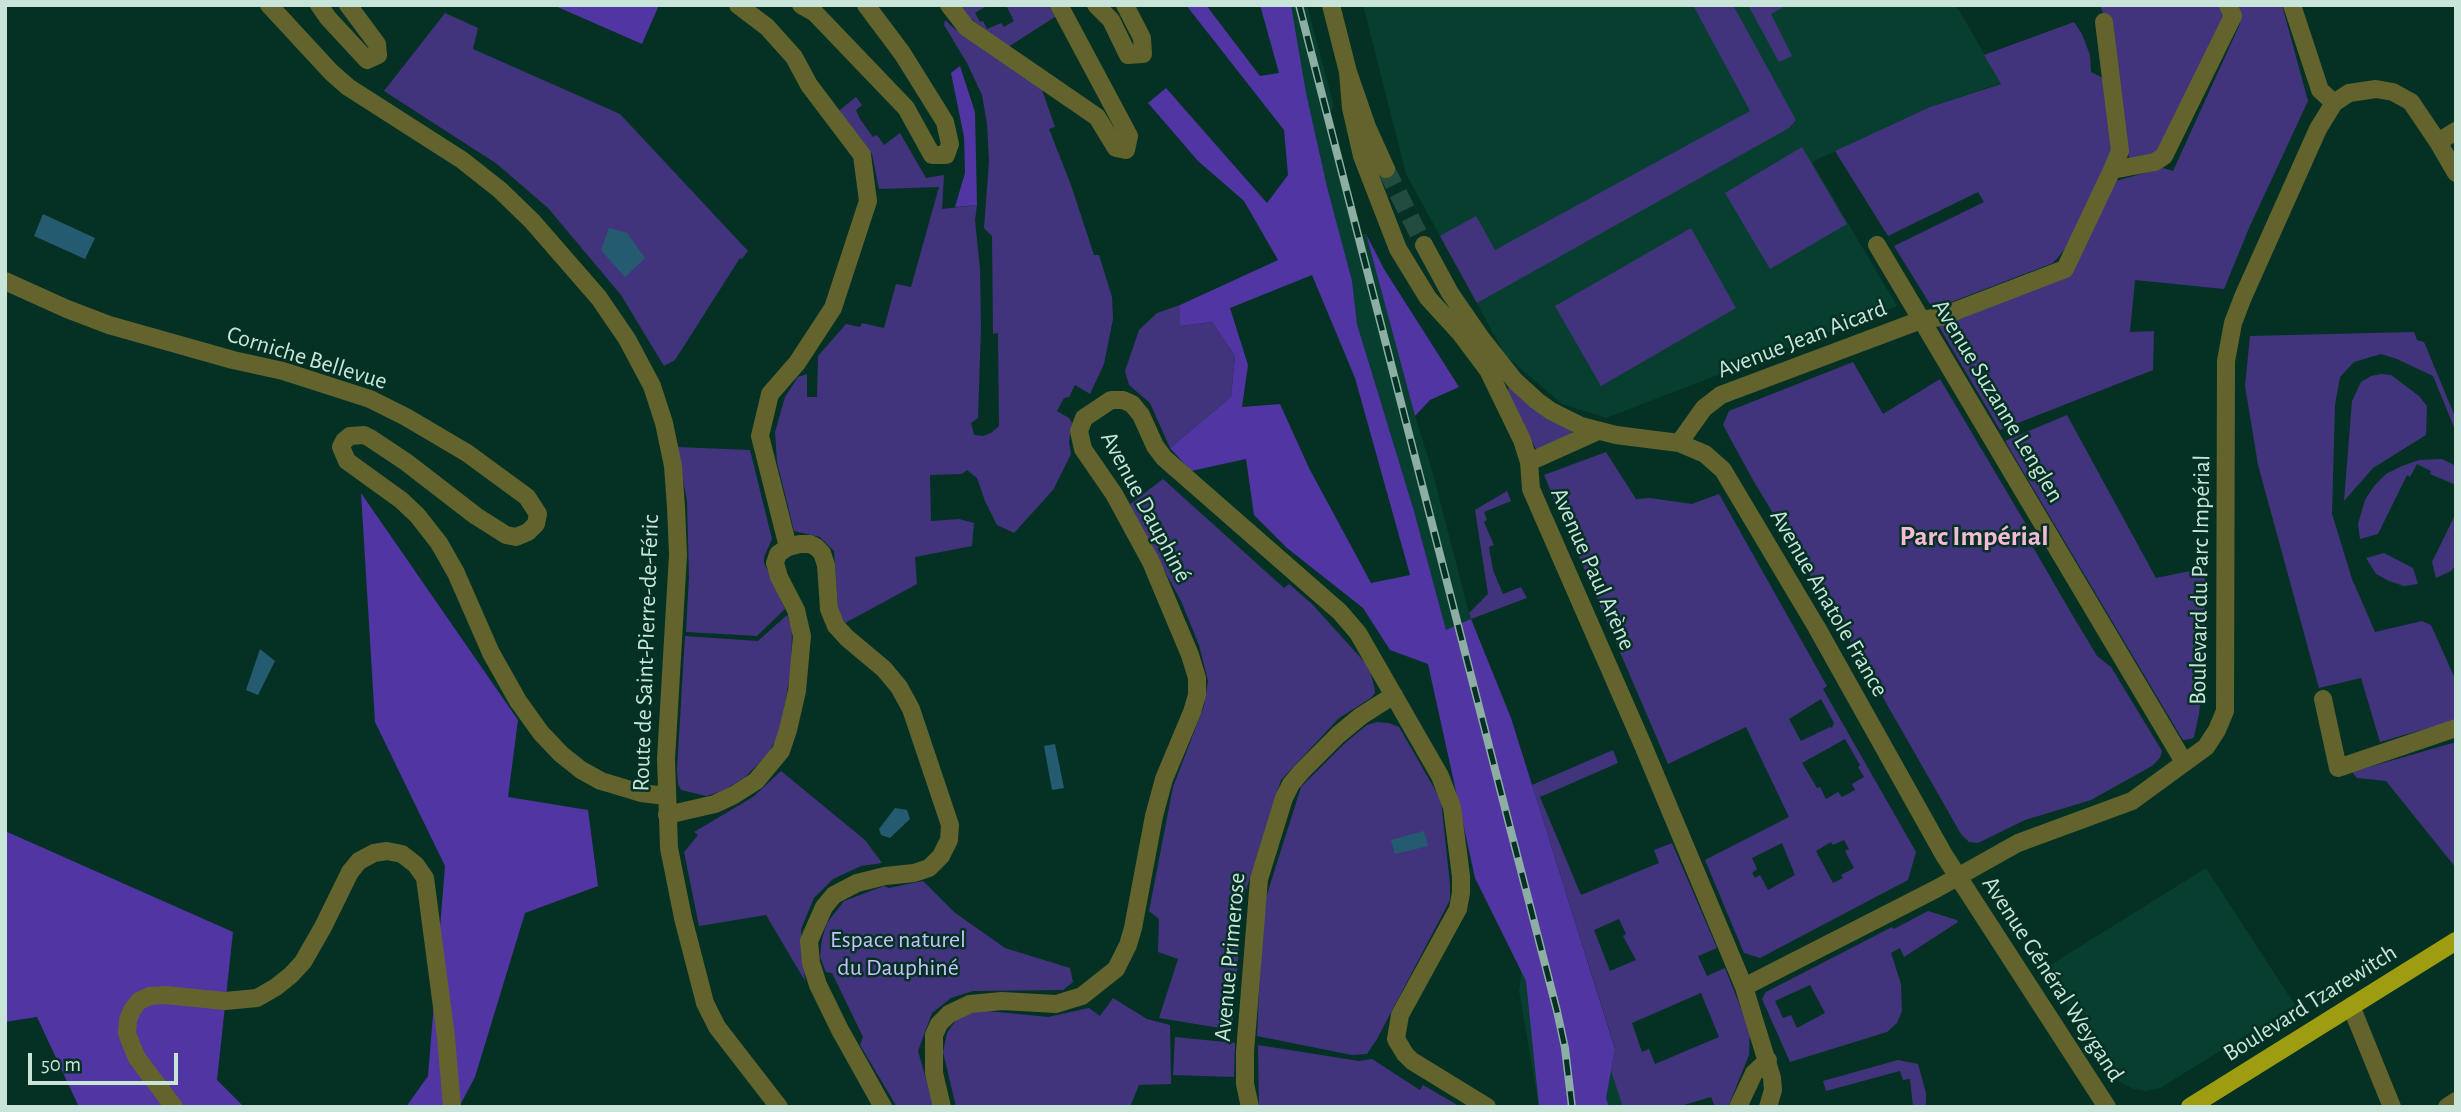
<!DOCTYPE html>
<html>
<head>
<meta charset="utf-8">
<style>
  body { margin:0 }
  #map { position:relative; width:2461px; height:1112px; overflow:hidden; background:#043124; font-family:"Alegreya Sans",sans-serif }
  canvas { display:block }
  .frame { position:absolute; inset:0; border:7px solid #c9e4d9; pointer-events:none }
  .scale { position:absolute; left:28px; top:1053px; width:150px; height:32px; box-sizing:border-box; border:4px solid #c9e4d9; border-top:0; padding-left:9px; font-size:21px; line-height:24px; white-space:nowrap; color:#c9e4d9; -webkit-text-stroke:5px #043124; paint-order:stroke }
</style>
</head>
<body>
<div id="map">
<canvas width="2461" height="1112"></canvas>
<div class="frame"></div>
<div class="scale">50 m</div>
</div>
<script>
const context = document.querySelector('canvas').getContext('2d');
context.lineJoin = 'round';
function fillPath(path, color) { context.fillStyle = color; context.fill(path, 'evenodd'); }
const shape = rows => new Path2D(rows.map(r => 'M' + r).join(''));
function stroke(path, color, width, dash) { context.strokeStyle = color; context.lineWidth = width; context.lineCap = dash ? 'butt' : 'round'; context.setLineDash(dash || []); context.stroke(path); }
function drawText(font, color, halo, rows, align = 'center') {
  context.font = font + ' "Alegreya Sans",sans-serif'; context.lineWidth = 5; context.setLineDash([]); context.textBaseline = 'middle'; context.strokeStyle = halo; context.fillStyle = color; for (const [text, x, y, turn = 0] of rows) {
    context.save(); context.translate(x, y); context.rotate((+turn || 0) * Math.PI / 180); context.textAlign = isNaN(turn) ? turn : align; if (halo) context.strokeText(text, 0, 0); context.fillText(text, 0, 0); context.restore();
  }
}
fillPath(shape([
  [1260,5,1307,5,1334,106,1329,113,1361,234,1366,234,1415,416,1432,470,1498,725,1623,1107,1539,1106,1519,991,1524,950,1446,630,1414,511],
  [1363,5,1956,5,2001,83,1930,107,1812,162,1897,306,1606,418,1562,404,1505,355,1406,174],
  [2206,868,2295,1005,2160,1088,2146,1091,2134,1089,2120,1082,2109,1072,2044,969]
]), '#083e2f');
fillPath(shape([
  [953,5,988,5,975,13,980,22,983,21,987,29,1001,23,1004,27,1014,21,1006,5,1049,5,1055,17,1008,47],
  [1693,5,1733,5,1796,120,1789,128,1477,303,1440,236,1476,216,1495,250,1750,111],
  [1748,5,1787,5,1771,14,1792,56,1779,62],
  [2100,5,2221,5,2226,16,2159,149,2153,155,2134,161,2129,157,2122,129,2109,30],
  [2235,5,2282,5,2308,101,2249,228,2224,289,2135,280,2130,332,2154,331,2153,370,2000,430,1938,325,2064,277,2112,182,2163,168,2173,171,2240,24],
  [445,13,478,28,473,49,620,114,748,251,742,259,740,258,675,360,664,366,621,295,548,208,497,164,384,91],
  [945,20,956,30,1041,87,1055,127,1049,129,1071,185,1094,255,1099,255,1112,297,1113,319,1104,364,1090,394,1075,385,1069,397,1064,398,1057,411,1069,418,1072,423,1069,442,1071,454,1053,490,1014,533,997,525,985,501,977,478,967,470,962,474,930,475,931,521,959,519,974,523,972,546,915,557,917,584,845,623,838,609,834,551,820,537,794,531,777,462,775,432,785,397,798,377,807,374,807,397,817,397,818,356,846,324,860,327,862,323,884,328,896,284,911,287,939,187,879,189,872,154,836,113,856,97,862,105,856,110,860,119,873,137,877,135,884,145,900,133,926,178,944,175,942,209,977,205,975,220,980,269,981,328,978,418,971,423,974,435,983,436,991,433,999,426,998,333,993,334,992,236,984,228,989,161,987,124,982,95,967,63,944,25],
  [2074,22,2082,34,2090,55,2091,72,2103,78,2114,153,2065,249,2053,263,1933,309,1894,246,1984,202,1978,192,1888,236,1835,151,1930,107,2001,84,1984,55],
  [1802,147,1847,224,1770,269,1725,193],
  [1691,228,1736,308,1601,386,1555,306],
  [1180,305,1180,326,1212,322,1235,356,1231,397,1170,448,1150,403,1129,385,1125,371,1139,330,1157,313],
  [2414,332,2417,340,2424,342,2456,419,2456,432,2433,376,2397,359,2381,354,2354,362,2340,377,2335,405,2332,514,2352,579,2375,632,2422,621,2431,625,2456,681,2456,720,2380,742,2361,678,2319,688,2258,465,2245,386,2250,336],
  [1853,362,1883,414,1940,379,2027,526,2023,530,2070,611,2097,656,2111,667,2162,751,2160,758,2152,766,2091,800,2025,820,1978,843,1969,842,1961,834,1865,666,1753,480,1723,425,1729,411],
  [2381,374,2391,375,2419,396,2427,406,2426,435,2373,468,2344,501,2352,401,2361,382,2371,376],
  [1512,386,1570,428,1573,435,1537,451,1505,391],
  [2067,415,2156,578,2205,568,2205,660,2199,714,2194,737,2191,739,2183,740,2181,737,2005,441],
  [677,447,750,450,772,539,764,557,764,563,785,609,757,636,686,632,689,576,687,501],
  [1606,452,1636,499,1650,498,1692,504,1719,494,1827,686,1823,689,1916,852,1908,880,1760,958,1744,953,1705,860,1789,817,1746,727,1668,764,1544,475],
  [1821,699,1834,723,1832,728,1830,727,1801,741,1789,719],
  [1845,739,1860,765,1858,767,1864,777,1852,784,1855,790,1842,797,1838,792,1826,799,1820,787,1817,788,1802,763],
  [1844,840,1849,849,1845,851,1854,868,1841,875,1843,878,1833,883,1816,851,1831,842,1833,845],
  [1782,843,1795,875,1768,890,1760,875,1755,878,1752,873,1757,869,1752,858],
  [2442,459,2456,466,2456,485,2430,474,2431,471,2417,464,2410,477,2407,475,2378,534,2360,539,2358,524,2365,500,2374,486,2386,474,2402,466,2419,460],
  [1163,479,1284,588,1289,584,1312,604,1369,667,1374,686,1375,693,1371,698,1339,718,1281,780,1239,912,1240,937,1232,1030,1159,1018,1178,959,1158,952,1159,919,1149,911,1173,787,1204,706,1208,681,1199,645,1181,601,1129,505],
  [1507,491,1511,501,1484,512,1487,520,1484,522,1494,545,1489,547,1493,570,1503,594,1521,587,1527,598,1471,619,1469,613,1488,594,1475,510],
  [2456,513,2456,565,2451,571,2436,578,2432,562],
  [2384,553,2413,568,2418,584,2404,586,2389,581,2376,574,2366,558],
  [787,615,792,628,791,668,780,732,768,754,744,778,722,791,706,796,681,790,678,784,677,770,685,636,758,641],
  [1377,722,1389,723,1399,727,1441,800,1450,885,1450,900,1377,1039,1367,1054,1352,1055,1257,1036,1263,907,1301,787,1344,744,1367,725],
  [2456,742,2456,868,2386,781,2357,778,2352,772],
  [1613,750,1618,763,1540,797,1581,895,1659,863,1654,850,1672,843,1717,948,1698,956,1707,976,1725,968,1750,1031,1749,1055,1728,1107,1715,1107,1711,1097,1677,1107,1623,1107,1611,1071,1615,1048,1532,785],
  [1619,919,1626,934,1623,936,1636,960,1610,971,1594,930],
  [1701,993,1719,1037,1655,1064,1649,1049,1642,1052,1632,1023],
  [781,771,865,840,882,863,861,866,833,879,814,898,801,929,805,981,766,915,699,926,684,852,698,835,694,832,753,797],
  [923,881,954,912,1005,948,1070,968,1073,982,1063,990,973,991,951,998,932,1013,918,1051,934,1107,897,1107,860,1045,863,1037,832,973,826,972,820,957,822,939,827,923,844,901,884,886,889,888],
  [1928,911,1957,920,1958,922,1904,957,1900,948,1891,953,1901,984,1902,1011,1897,1023,1887,1032,1790,1062,1762,999,1766,992,1892,927,1894,929],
  [1810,985,1825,1013,1797,1028,1791,1015,1783,1018,1775,1001],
  [1113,998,1147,1019,1170,1025,1171,1084,1139,1085,1130,1107,956,1107,943,1052,947,1033,956,1020,978,1010,1048,1017,1089,1008,1100,1016],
  [1175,1037,1235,1043,1234,1077,1173,1075],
  [1258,1045,1359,1061,1372,1059,1420,1090,1423,1085,1459,1106,1259,1107],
  [1898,1060,1918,1064,1926,1093,1926,1107,1913,1107,1910,1079,1903,1080,1900,1071,1826,1091,1823,1081]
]), '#42347c');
fillPath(shape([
  [553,5,659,5,642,44],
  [1186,5,1206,5,1260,76,1279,73,1260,5,1291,5,1306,93,1327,187,1352,281,1357,324,1414,511,1446,630,1471,619,1511,718,1615,1049,1606,1098,1609,1107,1539,1106,1526,981,1475,878,1428,664,1390,650,1363,608,1287,548,1254,515,1246,459,1191,471,1170,448,1231,397,1235,356,1212,322,1180,326,1180,305,1278,260,1244,201,1198,161,1148,103,1166,88,1267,203,1288,175,1284,130],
  [1312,275,1355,378,1410,575,1371,583,1309,468,1280,404,1242,407,1248,365,1230,308],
  [960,66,975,112,977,205,955,207,965,173,964,137,951,73],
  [1366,234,1384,269,1459,387,1430,400,1415,416],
  [361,493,518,720,508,797,588,810,598,886,525,913,475,1077,459,1107,406,1107,428,1076,445,866,375,722],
  [5,831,233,932,217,1080,244,1107,79,1107,37,1017,5,1022]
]), '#5035a3');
fillPath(shape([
  [43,214,95,238,85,259,34,236],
  [609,228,627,233,645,258,625,277,601,250],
  [260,649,275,661,258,695,246,690],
  [1055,744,1064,788,1052,790,1044,746],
  [895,808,907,810,910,819,890,838,881,835,879,829],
  [1424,831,1428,846,1395,854,1391,840]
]), '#255b71');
stroke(shape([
  [1386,169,1424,245]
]), '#224c3f', 18, [18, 9]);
stroke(shape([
  [319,5,328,18,367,60,378,55,377,44,348,5],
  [738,5,767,27,794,57,809,85,862,155,868,201,833,308,797,363,770,394,760,436,788,547],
  [801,5,815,13,906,108,932,155,946,155,950,144,945,122,902,53,866,5],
  [949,5,966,27,1097,117,1116,148,1126,150,1129,136,1059,5],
  [1096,5,1111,20,1128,55,1143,54,1142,38,1125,5],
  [1331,5,1348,72,1367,127,1386,169],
  [2292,5,2320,90,2334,103],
  [2104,22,2120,151,2112,170],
  [1348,72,1351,108,1362,156,1398,249,1428,298,1461,334,1488,370,1522,440,1529,462,1531,489,1642,743,1744,987,1772,1078,1773,1090,1768,1107],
  [2438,142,2456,173],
  [1424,245,1450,293,1481,338,1515,381,1537,401,1551,411,1581,426,1616,435,1679,443,1705,454,1723,470,1817,628,1944,855,2107,1107],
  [1877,245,2184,762],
  [5,281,67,309,109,325,233,360,283,371,370,399,406,417,467,453,527,497,538,514,536,524,528,532,516,537,506,535,476,516,406,462,370,438,364,435,350,436,344,441,341,447,347,461,401,500,417,515,439,543,456,573,491,653,518,701,541,733,561,754,581,770,601,781,641,793,666,796],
  [1679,443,1704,408,1721,395,1921,320,1940,317,2065,269,2112,170,2155,162,2164,156,2233,16,2228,5],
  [1529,462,1598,431],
  [2323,699,2338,768,2456,728],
  [667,815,715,804,734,795,756,781,781,751,788,730,797,691,802,636,796,610,779,577,775,563,778,554,788,547,800,544,810,544,816,547,822,553,826,565,829,609,836,626,847,638,884,669,899,687,911,709,950,825,949,840,941,856,929,868,914,873,885,876,857,883,834,895,824,907,809,941,811,963,818,985,840,1030,883,1107],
  [1744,987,1936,889,2018,843,2132,801,2206,747,2217,730,2225,711,2226,361,2233,323,2243,297,2318,129,2334,103,2349,93,2376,89,2393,92,2411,102,2438,142,2456,131],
  [2351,1006,2392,1107],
  [942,1107,934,1073,934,1035,939,1024,949,1014,970,1004,1002,1001,1056,1004,1082,996,1116,969,1128,945,1133,928,1154,816,1164,779,1192,712,1197,695,1197,678,1190,655,1151,562,1114,494,1083,449,1079,431,1084,418,1111,400,1123,400,1132,404,1141,415,1155,446,1164,458,1340,612,1358,633,1440,776,1452,807,1461,876,1461,893,1458,909,1400,1015,1396,1039,1405,1054,1412,1061,1487,1107],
  [1250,1107,1245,1084,1245,1052,1259,879,1284,798,1291,784,1302,771,1338,735,1361,716,1394,695],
  [1738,1107,1754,1073,1768,1060],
  [2447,1107,2456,1101]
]), '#63632d', 18);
stroke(shape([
  [269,5,331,72,348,87,462,160,500,190,532,221,599,298,627,339,652,386,664,423,673,466,676,507,678,555,666,759,669,848,683,918,705,1003,717,1027,779,1107],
  [174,1107,137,1058,131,1044,127,1033,128,1020,132,1010,139,1001,150,996,165,995,225,1001,257,998,276,987,291,975,303,962,323,927,350,872,359,861,374,853,387,851,402,854,416,865,425,878,446,1037,452,1107]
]), '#63632d', 18);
stroke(shape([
  [2190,1107,2456,941]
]), '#9e9c11', 18);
const rail = shape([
  [1299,5,1557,1011,1565,1048,1572,1107]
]);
stroke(rail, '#8daea2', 8);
stroke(rail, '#043124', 5, [16]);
drawText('24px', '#c9e4d9', '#043124', [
  ["Avenue Jean Aicard",1802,339,-21],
  ["Corniche Bellevue",307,358,17],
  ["Avenue Suzanne Lenglen",1998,401,59],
  ["Avenue Dauphiné",1146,507,62],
  ["Avenue Paul Arène",1593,569,66],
  ["Boulevard du Parc Impérial",2200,580,-89],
  ["Avenue Anatole France",1829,603,60],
  ["Route de Saint-Pierre-de-Féric",646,653,-88],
  ["Avenue Primerose",1230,957,-85],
  ["Avenue Général Weygand",2053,979,57],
  ["Boulevard Tzarewitch",2310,1003,-32]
]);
drawText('24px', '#c6c1fa', '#043124', [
  ["Espace naturel",898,940],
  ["du Dauphiné",898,968]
]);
drawText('bold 28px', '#f6b9d6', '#043124', [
  ["Parc Impérial",1974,537]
]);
</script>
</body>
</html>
